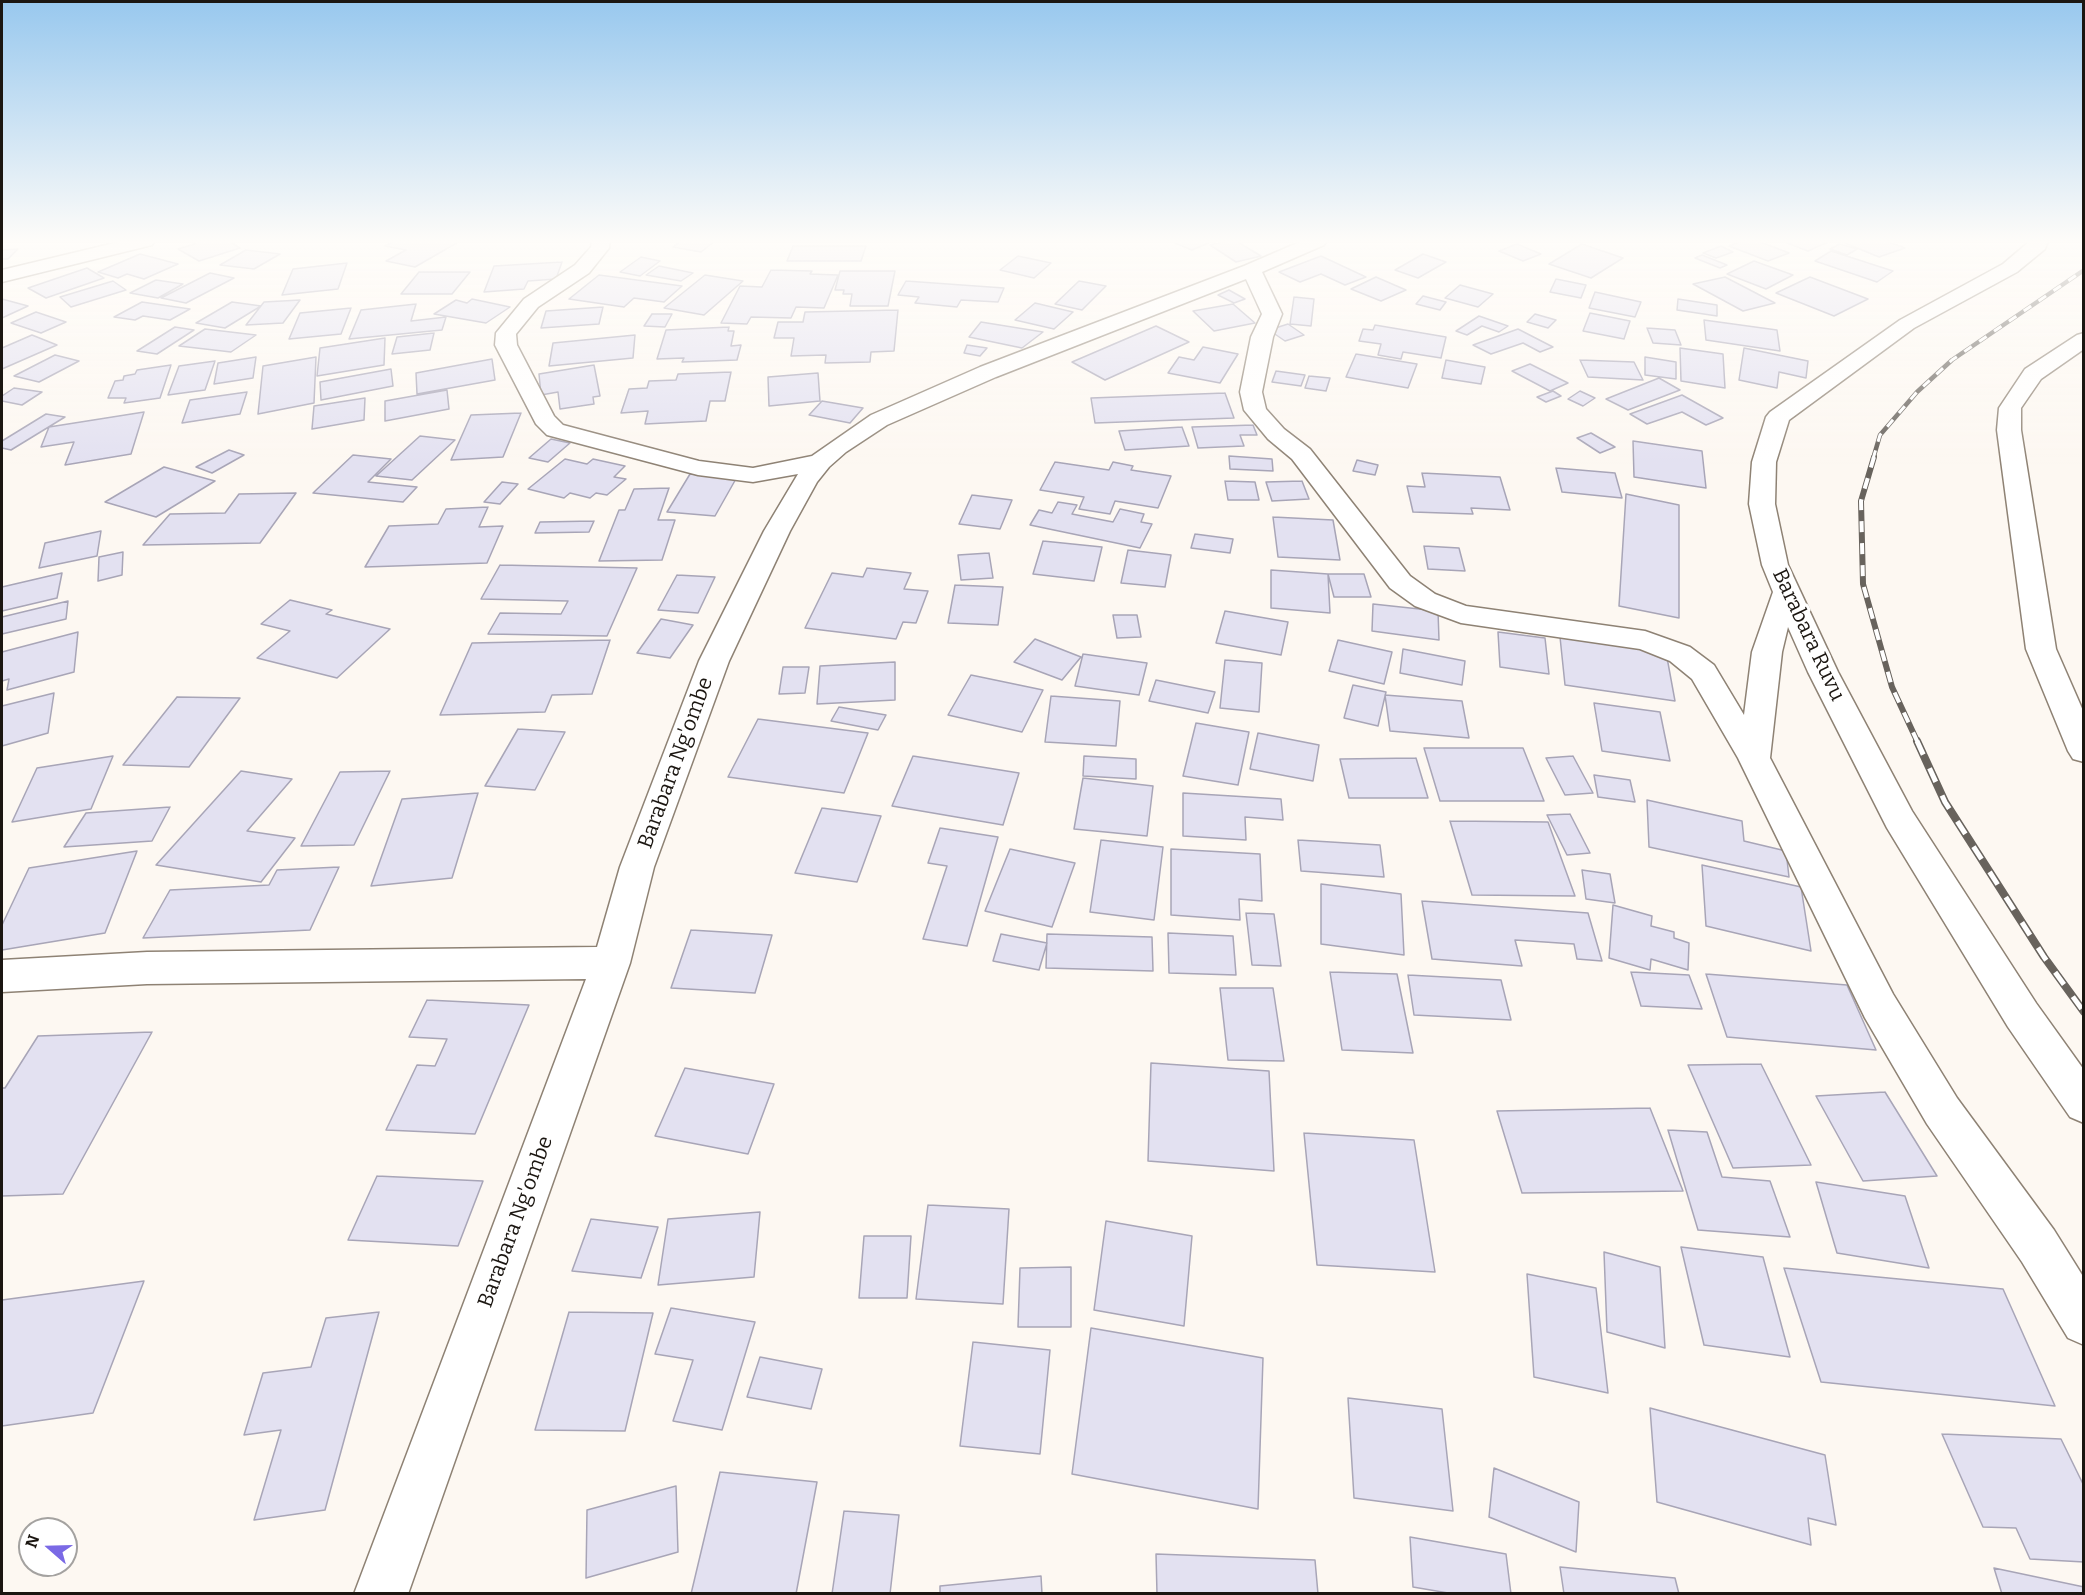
<!DOCTYPE html>
<html>
<head>
<meta charset="utf-8">
<style>
  body { margin:0 }
  #map { position:relative; width:2085px; height:1595px; overflow:hidden; background:#fdf8f2; font-family:Bitter,serif }
  canvas { display:block }
  .frame { position:absolute; inset:0; border:3px solid #1b1611; pointer-events:none }
  .north { position:absolute; left:18px; top:1517px; width:60px; height:60px; box-sizing:border-box; background:#fff; border:2px solid #a4a2a0; border-radius:50%; rotate:290deg; font-size:16px; font-weight:700; line-height:24px; text-align:center; color:#1b1611 }
  .north::after { content:''; display:block; margin:auto; width:21px; height:27px; background:#7a69e5; clip-path:polygon(50% 0,100% 100%,50% 72%,0 100%) }
</style>
</head>
<body>
<div id="map">
<canvas width="2085" height="1595"></canvas>
<div class="frame"></div>
<div class="north">N</div>
</div>
<script>
const context = document.querySelector('canvas').getContext('2d');
context.lineJoin = 'round';
function fillPath(path, color) { context.fillStyle = color; context.fill(path, 'evenodd'); }
const shape = rows => new Path2D(rows.map(r => 'M' + r).join(''));
function stroke(path, color, width, dash) { context.strokeStyle = color; context.lineWidth = width; context.lineCap = dash ? 'butt' : 'round'; context.setLineDash(dash || []); context.stroke(path); }
function drawText(font, color, halo, rows, align = 'center') {
  context.font = font + ' Bitter,serif'; context.lineWidth = 6; context.setLineDash([]); context.textBaseline = 'middle'; context.strokeStyle = halo; context.fillStyle = color; for (const [text, x, y, turn = 0] of rows) {
    context.save(); context.translate(x, y); context.rotate((+turn || 0) * Math.PI / 180); context.textAlign = isNaN(turn) ? turn : align; if (halo) context.strokeText(text, 0, 0); context.fillText(text, 0, 0); context.restore();
  }
}
const building = shape([
  [189,241,240,241,232,243,240,248,199,261,178,249,195,244,189,241],
  [394,241,460,241,415,267,386,261,406,250,385,246,394,241],
  [681,241,715,241,701,252,673,247,681,241],
  [1170,241,1213,241,1192,250,1170,241],
  [1227,241,1236,241,1261,256,1236,262,1210,245,1227,241],
  [1742,241,1758,241,1789,253,1768,261,1729,246,1742,241],
  [1782,241,1825,241,1828,242,1808,251,1782,241],
  [1840,241,1886,241,1905,248,1879,257,1840,241],
  [1517,244,1541,254,1523,261,1499,251,1517,244],
  [1582,244,1623,258,1591,278,1549,264,1582,244],
  [1840,244,1857,249,1847,255,1830,249,1840,244],
  [793,246,866,246,861,261,787,261,793,246],
  [1721,246,1733,252,1716,258,1703,253,1721,246],
  [18,249,8,259,2,259,2,250,18,249],
  [246,250,280,254,254,269,220,265,246,250],
  [1831,251,1893,271,1877,282,1815,261,1831,251],
  [140,254,178,264,144,279,127,274,118,278,98,272,140,254],
  [1423,254,1446,262,1418,278,1395,270,1423,254],
  [1702,255,1727,265,1720,268,1695,258,1702,255],
  [1018,256,1051,263,1034,278,1000,270,1018,256],
  [1321,256,1366,277,1345,285,1321,274,1300,282,1279,272,1321,256],
  [641,257,660,261,640,276,620,272,641,257],
  [1754,261,1793,275,1766,289,1727,274,1754,261],
  [562,262,556,279,528,281,524,289,484,292,494,266,562,262],
  [347,263,338,289,282,295,293,269,347,263],
  [659,266,693,273,681,281,646,275,659,266],
  [87,268,104,278,46,298,28,288,87,268],
  [771,270,812,271,810,274,838,275,824,308,796,307,791,318,751,317,747,324,721,323,740,286,762,287,771,270],
  [840,271,895,271,888,306,850,306,852,294,843,294,844,290,835,290,840,271],
  [419,272,470,272,452,294,401,294,419,272],
  [210,273,234,278,186,303,161,298,210,273],
  [599,275,682,286,664,302,634,298,624,307,569,299,599,275],
  [705,275,743,281,704,315,664,308,705,275],
  [1376,277,1406,290,1381,301,1351,289,1376,277],
  [1725,277,1775,303,1743,311,1693,284,1725,277],
  [1810,277,1868,299,1834,316,1776,293,1810,277],
  [1556,279,1586,285,1581,298,1550,292,1556,279],
  [156,280,183,284,158,298,130,293,156,280],
  [113,281,126,290,71,307,60,297,113,281],
  [906,281,1004,288,998,302,961,300,957,307,915,303,919,297,898,295,906,281],
  [1079,281,1106,286,1082,310,1055,304,1079,281],
  [1460,285,1493,294,1478,307,1445,298,1460,285],
  [1229,290,1245,299,1234,303,1218,295,1229,290],
  [1595,292,1641,302,1635,317,1589,308,1595,292],
  [1423,296,1446,302,1440,310,1416,304,1423,296],
  [1294,297,1314,299,1311,326,1290,324,1294,297],
  [2,299,28,306,2,318,2,299],
  [472,299,510,307,486,323,434,314,456,300,467,303,472,299],
  [1678,299,1717,305,1717,316,1677,310,1678,299],
  [300,300,283,323,246,325,264,302,300,300],
  [142,302,190,309,170,320,143,316,135,320,114,317,142,302],
  [232,302,261,306,225,328,196,323,232,302],
  [1035,303,1073,312,1054,329,1015,320,1035,303],
  [416,304,411,321,446,317,442,330,349,339,361,310,416,304],
  [1233,304,1255,323,1214,331,1193,311,1233,304],
  [603,307,599,324,541,328,546,311,603,307],
  [351,308,341,334,289,339,300,313,351,308],
  [898,310,894,351,871,352,870,362,825,363,826,355,791,356,794,338,774,338,778,322,803,322,805,312,898,310],
  [36,312,66,322,41,333,11,323,36,312],
  [1590,313,1630,321,1624,339,1583,331,1590,313],
  [652,314,672,314,665,327,644,326,652,314],
  [1535,314,1556,320,1548,328,1527,322,1535,314],
  [1479,316,1508,326,1499,332,1482,326,1467,335,1456,331,1479,316],
  [1704,320,1777,330,1780,351,1706,340,1704,320],
  [981,322,1043,332,1022,348,969,337,981,322],
  [1288,324,1304,335,1285,341,1269,330,1288,324],
  [1375,325,1446,337,1441,358,1403,352,1401,359,1378,355,1381,344,1359,341,1363,329,1373,330,1375,325],
  [1156,326,1189,342,1105,380,1072,362,1156,326],
  [175,327,194,330,157,354,137,351,175,327],
  [729,327,728,331,734,331,731,346,741,345,737,360,682,362,684,358,657,359,666,330,729,327],
  [1647,328,1675,330,1681,345,1653,343,1647,328],
  [205,329,256,335,231,352,179,346,205,329],
  [1518,329,1553,347,1540,352,1523,343,1491,354,1473,345,1518,329],
  [434,333,430,350,392,354,397,337,434,333],
  [32,335,57,345,2,369,2,348,32,335],
  [635,335,633,358,549,366,553,343,635,335],
  [385,338,384,365,317,376,320,348,385,338],
  [967,345,987,348,980,356,964,353,967,345],
  [1203,347,1238,354,1220,383,1168,373,1179,357,1194,360,1203,347],
  [1680,348,1723,354,1725,388,1681,381,1680,348],
  [1744,348,1808,361,1806,378,1779,372,1777,388,1739,380,1744,348],
  [1356,354,1417,364,1408,388,1346,377,1356,354],
  [55,355,79,361,39,382,14,376,55,355],
  [256,357,253,378,214,384,218,363,256,357],
  [316,357,314,403,258,414,263,366,316,357],
  [1645,357,1676,362,1676,379,1645,375,1645,357],
  [492,359,495,380,417,394,416,373,492,359],
  [1446,360,1485,367,1481,384,1442,378,1446,360],
  [1580,360,1634,362,1643,380,1588,377,1580,360],
  [215,361,205,390,168,395,179,366,215,361],
  [1530,364,1568,383,1550,391,1512,371,1530,364],
  [171,365,160,398,124,403,126,398,108,398,115,381,123,380,124,376,135,374,137,370,171,365],
  [594,365,600,396,593,397,594,404,560,409,558,392,541,395,539,374,594,365],
  [391,369,393,386,321,400,320,382,391,369],
  [1276,371,1305,375,1301,386,1272,382,1276,371],
  [731,372,725,401,710,401,706,421,645,424,648,411,621,413,629,389,647,388,649,381,676,380,678,374,731,372],
  [818,373,820,401,769,406,768,377,818,373],
  [1309,376,1330,378,1326,391,1305,388,1309,376],
  [1659,378,1680,390,1628,410,1606,399,1659,378],
  [14,388,42,392,22,405,2,401,2,396,14,388],
  [447,390,449,409,385,421,385,401,447,390],
  [1553,391,1561,396,1546,402,1537,397,1553,391],
  [1580,391,1595,398,1583,406,1568,399,1580,391],
  [247,392,240,414,182,423,190,400,247,392],
  [1225,393,1234,418,1095,423,1091,398,1225,393],
  [1682,395,1723,418,1706,425,1682,412,1647,424,1630,414,1682,395],
  [365,398,364,420,312,429,314,406,365,398],
  [822,401,863,408,850,423,809,415,822,401],
  [144,412,131,454,65,465,74,442,41,447,49,427,144,412],
  [521,413,503,457,451,460,471,415,521,413],
  [46,414,65,417,11,450,2,448,2,441,46,414],
  [1253,425,1257,435,1240,435,1244,446,1198,448,1192,427,1253,425],
  [1182,427,1189,446,1125,450,1119,431,1182,427],
  [1591,433,1615,447,1600,453,1577,438,1591,433],
  [420,436,455,440,412,480,376,476,420,436],
  [551,439,570,443,548,462,529,458,551,439],
  [1633,441,1702,451,1706,488,1634,477,1633,441],
  [229,450,244,455,212,473,196,467,229,450],
  [353,455,391,459,368,482,417,487,403,502,313,493,353,455],
  [1229,456,1272,459,1273,471,1230,469,1229,456],
  [565,459,587,464,593,459,625,466,614,477,626,479,607,495,596,493,590,498,570,493,564,498,528,489,565,459],
  [1357,460,1378,465,1375,475,1353,471,1357,460],
  [1055,462,1109,470,1113,462,1133,466,1131,470,1171,476,1158,508,1115,501,1110,514,1079,509,1084,497,1040,490,1055,462],
  [164,467,215,481,156,517,105,502,164,467],
  [1556,468,1615,473,1622,498,1562,492,1556,468],
  [1422,473,1500,477,1510,510,1471,508,1473,514,1413,512,1407,486,1425,487,1422,473],
  [690,474,737,477,715,516,667,512,690,474],
  [1225,481,1255,482,1259,500,1228,500,1225,481],
  [1302,481,1309,499,1272,501,1266,482,1302,481],
  [502,482,518,484,500,504,484,502,502,482],
  [669,488,658,520,675,520,662,560,599,561,619,510,625,510,634,489,669,488],
  [296,493,260,543,143,545,170,514,225,513,239,494,296,493],
  [1626,494,1679,505,1679,618,1619,606,1626,494],
  [972,495,1012,500,1000,529,959,524,972,495],
  [1058,502,1077,505,1072,514,1113,522,1120,509,1144,514,1141,522,1152,524,1140,548,1030,525,1039,510,1052,513,1058,502],
  [488,507,479,527,503,526,487,563,365,567,389,526,438,524,446,509,488,507],
  [1273,517,1333,520,1340,560,1278,557,1273,517],
  [594,521,589,532,535,533,540,522,594,521],
  [101,531,97,556,39,568,45,543,101,531],
  [1195,534,1233,539,1230,553,1191,548,1195,534],
  [1043,541,1102,547,1094,581,1033,574,1043,541],
  [1424,546,1459,548,1465,571,1428,569,1424,546],
  [1128,550,1171,555,1165,587,1121,583,1128,550],
  [123,552,122,575,98,581,99,557,123,552],
  [989,553,993,578,961,580,958,555,989,553],
  [500,565,637,568,607,636,488,634,500,613,561,614,568,601,481,599,500,565],
  [867,568,911,573,904,589,928,591,916,623,903,622,896,639,805,628,832,573,863,577,867,568],
  [1271,570,1328,574,1330,613,1271,608,1271,570],
  [62,573,57,598,2,611,2,587,62,573],
  [1328,574,1364,574,1371,597,1334,597,1328,574],
  [677,575,715,577,698,613,658,610,677,575],
  [955,585,1003,587,998,625,948,623,955,585],
  [290,600,332,610,326,614,390,629,337,678,257,658,290,631,261,624,290,600],
  [68,601,66,619,2,634,2,617,68,601],
  [1373,604,1438,611,1439,640,1372,631,1373,604],
  [1225,611,1288,622,1281,655,1216,643,1225,611],
  [1113,615,1137,615,1141,637,1117,638,1113,615],
  [661,619,693,625,670,658,637,653,661,619],
  [78,632,74,672,7,690,9,679,2,681,2,652,78,632],
  [1498,632,1545,638,1549,674,1500,667,1498,632],
  [1560,637,1666,652,1675,701,1565,685,1560,637],
  [1035,639,1081,657,1062,680,1014,662,1035,639],
  [610,640,592,694,552,695,545,712,440,715,472,643,610,640],
  [1338,640,1392,652,1384,684,1329,671,1338,640],
  [1403,649,1465,661,1462,685,1400,673,1403,649],
  [1083,654,1147,663,1139,695,1075,686,1083,654],
  [1225,660,1262,663,1259,712,1220,708,1225,660],
  [895,662,895,700,817,704,820,666,895,662],
  [783,667,809,667,805,693,779,694,783,667],
  [971,675,1043,690,1022,732,948,715,971,675],
  [1156,680,1215,692,1208,713,1149,701,1156,680],
  [1353,685,1386,692,1378,726,1344,718,1353,685],
  [54,693,48,733,2,746,2,706,54,693],
  [1385,695,1462,701,1469,738,1390,731,1385,695],
  [1051,696,1120,701,1116,746,1045,742,1051,696],
  [177,697,240,698,189,767,123,765,177,697],
  [1594,703,1660,712,1670,761,1602,751,1594,703],
  [839,707,886,715,878,730,831,721,839,707],
  [758,719,868,733,844,793,728,777,758,719],
  [1196,723,1249,732,1238,785,1183,776,1196,723],
  [518,729,565,732,535,790,485,786,518,729],
  [1258,733,1319,745,1313,781,1250,769,1258,733],
  [1424,748,1523,748,1544,801,1440,801,1424,748],
  [113,756,91,809,12,822,37,768,113,756],
  [913,756,1019,773,1003,825,892,806,913,756],
  [1084,756,1136,759,1136,779,1083,776,1084,756],
  [1573,756,1593,793,1565,795,1546,758,1573,756],
  [1416,758,1428,798,1349,798,1340,759,1416,758],
  [241,771,292,779,247,831,295,838,261,882,156,865,241,771],
  [390,771,354,845,301,846,340,772,390,771],
  [1594,775,1630,780,1635,802,1598,797,1594,775],
  [1083,778,1153,786,1147,836,1074,829,1083,778],
  [478,793,452,878,371,886,402,799,478,793],
  [1183,793,1281,799,1283,820,1245,817,1246,840,1183,836,1183,793],
  [1647,800,1742,821,1744,841,1786,851,1789,877,1649,847,1647,800],
  [170,807,152,841,64,847,86,813,170,807],
  [822,808,881,816,857,882,795,873,822,808],
  [1570,814,1590,853,1567,855,1547,815,1570,814],
  [1450,821,1548,822,1575,896,1472,895,1450,821],
  [940,828,998,837,967,946,923,939,947,866,928,863,940,828],
  [1101,840,1163,847,1154,920,1090,912,1101,840],
  [1298,840,1380,845,1384,877,1301,871,1298,840],
  [1010,849,1075,863,1052,927,985,911,1010,849],
  [1171,849,1260,854,1262,901,1239,899,1240,920,1171,915,1171,849],
  [137,851,105,933,2,950,2,925,29,868,137,851],
  [1702,865,1801,887,1811,951,1706,926,1702,865],
  [339,867,310,930,143,938,170,890,269,885,277,870,339,867],
  [1582,870,1610,874,1615,903,1586,899,1582,870],
  [1321,884,1401,894,1404,955,1321,944,1321,884],
  [1422,901,1588,913,1602,961,1577,959,1574,944,1515,940,1522,966,1432,959,1422,901],
  [1613,905,1652,916,1651,926,1674,932,1674,938,1689,943,1688,970,1651,959,1650,970,1609,958,1613,905],
  [1246,913,1274,914,1281,966,1252,965,1246,913],
  [691,930,772,935,755,993,671,988,691,930],
  [1168,933,1233,936,1236,975,1169,973,1168,933],
  [1001,934,1047,943,1039,970,993,961,1001,934],
  [1047,934,1152,937,1153,971,1046,968,1047,934],
  [1330,972,1397,974,1413,1053,1342,1050,1330,972],
  [1631,972,1689,975,1702,1009,1641,1006,1631,972],
  [1706,974,1847,985,1876,1050,1727,1037,1706,974],
  [1408,975,1501,980,1511,1020,1414,1015,1408,975],
  [1220,988,1273,988,1284,1061,1228,1060,1220,988],
  [427,1000,529,1005,475,1134,386,1130,417,1065,435,1066,447,1039,409,1037,427,1000],
  [152,1032,63,1194,2,1196,2,1088,5,1088,38,1036,152,1032],
  [1151,1063,1269,1071,1274,1171,1148,1161,1151,1063],
  [1761,1064,1811,1165,1733,1168,1688,1065,1761,1064],
  [685,1068,774,1084,748,1154,655,1136,685,1068],
  [1885,1092,1937,1176,1863,1181,1816,1096,1885,1092],
  [1650,1108,1683,1191,1522,1193,1497,1111,1650,1108],
  [1668,1130,1707,1132,1722,1177,1770,1181,1790,1237,1698,1230,1668,1130],
  [1304,1133,1414,1140,1435,1272,1317,1265,1304,1133],
  [377,1176,483,1181,458,1246,348,1240,377,1176],
  [1816,1182,1905,1196,1929,1268,1837,1253,1816,1182],
  [928,1205,1009,1209,1003,1304,916,1299,928,1205],
  [760,1212,754,1277,658,1285,668,1219,760,1212],
  [591,1219,658,1227,641,1278,572,1271,591,1219],
  [1106,1221,1192,1236,1184,1326,1094,1310,1106,1221],
  [864,1236,911,1236,907,1298,859,1298,864,1236],
  [1681,1247,1763,1257,1790,1357,1704,1345,1681,1247],
  [1604,1252,1660,1267,1665,1348,1607,1332,1604,1252],
  [1071,1267,1071,1327,1018,1327,1020,1268,1071,1267],
  [1784,1268,2003,1289,2055,1406,1821,1382,1784,1268],
  [1527,1274,1596,1288,1608,1393,1534,1377,1527,1274],
  [144,1281,93,1413,2,1426,2,1300,144,1281],
  [671,1308,755,1322,722,1430,673,1421,693,1360,655,1354,671,1308],
  [379,1312,325,1510,254,1520,281,1430,244,1435,263,1373,311,1367,326,1318,379,1312],
  [569,1312,653,1313,625,1431,535,1430,569,1312],
  [1091,1328,1263,1358,1258,1509,1072,1474,1091,1328],
  [973,1342,1050,1350,1040,1454,960,1446,973,1342],
  [760,1357,822,1369,811,1409,747,1397,760,1357],
  [1348,1398,1442,1409,1453,1511,1354,1498,1348,1398],
  [1650,1408,1825,1455,1836,1525,1808,1518,1811,1545,1657,1502,1650,1408],
  [1942,1434,2061,1439,2084,1486,2084,1562,2030,1559,2016,1528,1983,1527,1942,1434],
  [1494,1468,1579,1502,1576,1552,1489,1517,1494,1468],
  [720,1472,817,1482,796,1594,691,1594,720,1472],
  [676,1486,678,1552,586,1578,587,1510,676,1486],
  [844,1511,899,1515,890,1594,832,1594,844,1511],
  [1410,1537,1506,1554,1511,1594,1454,1594,1413,1587,1410,1537],
  [1156,1554,1315,1560,1318,1594,1157,1594,1156,1554],
  [1560,1567,1675,1578,1679,1594,1564,1594,1560,1567],
  [1994,1568,2084,1587,2084,1594,2002,1594,1994,1568],
  [1041,1576,1042,1594,940,1594,940,1586,1041,1576]
]);
fillPath(building, '#e3e1f1');
stroke(building, '#a8a5b7', 1.5);
const minor = shape([
  [123,241,154,241,152,245,2,282,2,270,123,241],
  [592,241,610,241,609,248,589,273,538,307,516,334,517,345,554,416,563,425,699,461,753,468,812,456,871,415,980,367,1244,266,1302,241,1326,241,1324,245,1262,272,1282,314,1273,337,1262,392,1266,409,1284,429,1310,449,1410,576,1435,594,1466,606,1645,631,1690,647,1714,665,1744,715,1752,652,1773,592,1762,565,1749,504,1752,462,1766,417,1770,412,1900,320,2003,264,2030,241,2048,241,2045,249,2017,272,1914,328,1789,420,1776,462,1775,504,1788,565,1838,672,1912,811,2036,1003,2084,1070,2084,1123,2070,1117,2008,1027,1887,828,1808,672,1788,627,1782,652,1770,758,1893,994,1957,1098,2054,1230,2084,1278,2084,1345,2068,1338,2022,1262,1927,1124,1865,1018,1738,758,1692,679,1670,661,1640,649,1461,623,1415,606,1390,588,1292,459,1268,439,1244,410,1240,392,1251,337,1262,314,1246,279,996,377,887,425,846,452,829,467,817,482,790,531,729,661,654,867,630,963,408,1594,354,1594,586,979,147,984,2,992,2,960,147,952,597,947,620,867,699,661,764,531,798,474,753,482,698,475,547,435,536,424,495,345,496,333,524,299,575,265,591,247,592,241],
  [2084,333,2084,349,2041,379,2021,408,2021,430,2056,649,2084,713,2084,762,2073,759,2068,751,2026,649,1997,430,1999,408,2025,369,2077,335,2084,333]
]);
stroke(minor, '#8e8274', 3);
fillPath(minor, '#fff');
const railFar2 = shape([
  [1873,459,1880,435,1917,392,1952,360,2084,270]
]);
const railFar1 = shape([
  [1874,457,1861,501,1863,584,1892,687,1918,743]
]);
const rail = shape([
  [1917,741,1945,802,2044,957,2084,1012]
]);
stroke(railFar2, '#68635d', 4.5);
stroke(railFar1, '#68635d', 6);
stroke(rail, '#68635d', 8);
stroke(railFar2, '#fff', 3, [9]);
stroke(railFar1, '#fff', 4, [11]);
stroke(rail, '#fff', 5, [15]);
const sky = context.createLinearGradient(0, 0, 0, 464);
sky.addColorStop(0, '#98c8ee');
sky.addColorStop(0.52, '#fefcf9');
sky.addColorStop(1, '#fefcf900');
context.fillStyle = sky;
context.fillRect(0, 0, 2085, 464);
drawText('21px', '#1b1611', '#fff', [
  ["Barabara Ruvu",1808,635,65],
  ["Barabara Ng'ombe",676,763,-70],
  ["Barabara Ng'ombe",516,1222,-70]
]);
</script>
</body>
</html>
